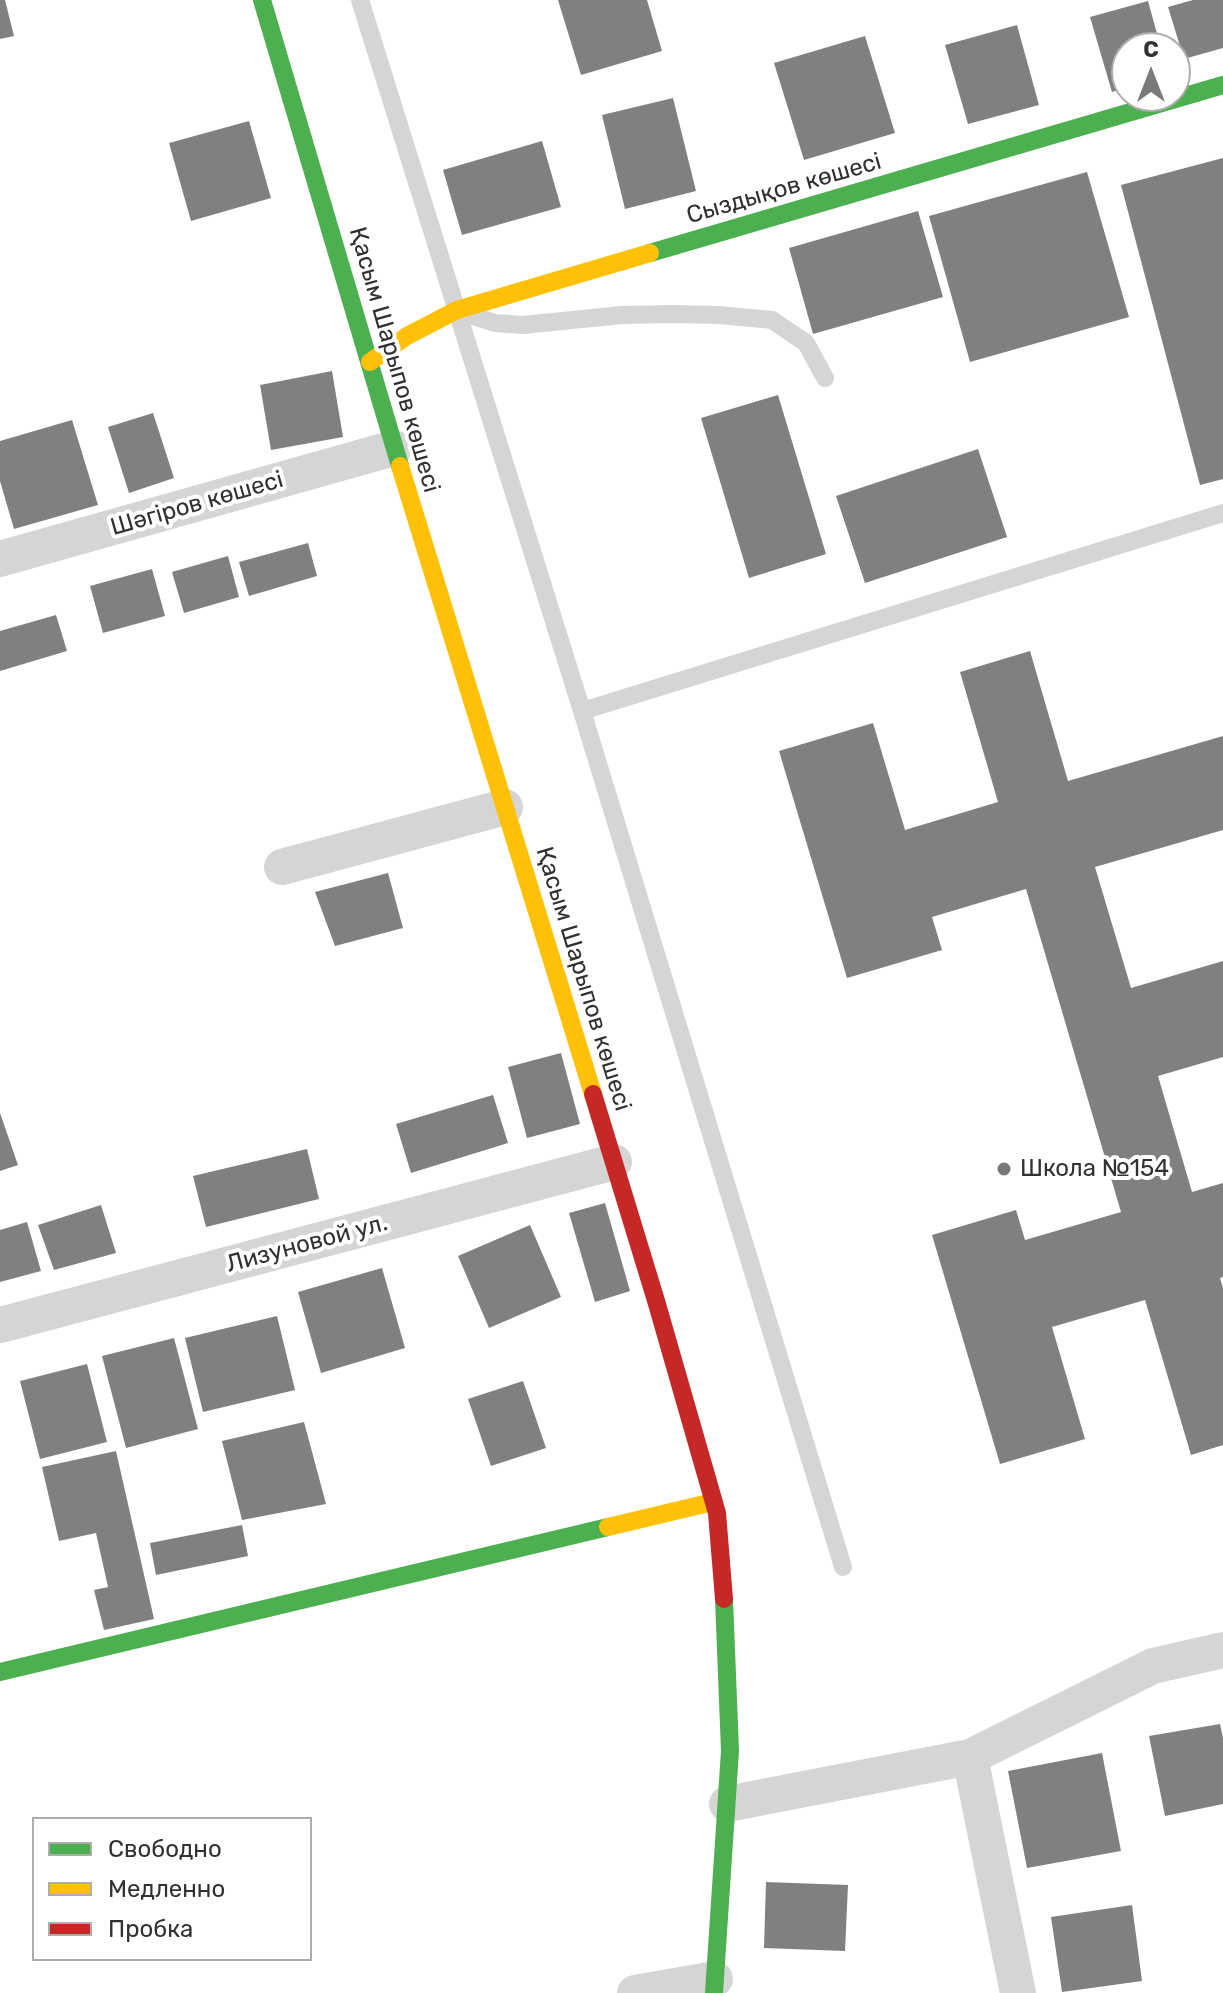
<!DOCTYPE html>
<html>
<head>
<meta charset="utf-8">
<style>
  body { margin:0 }
  #map { position:relative; width:1223px; height:1993px; overflow:hidden; background:#fff; font-family:Rubik,sans-serif }
  canvas { display:block }
  .legend { position:absolute; left:32px; top:1817px; width:280px; height:144px; box-sizing:border-box; background:#fff; border:2px solid #adadad; margin:0; padding:10px 14px; list-style:none; font-size:24px; color:#313131 }
  .legend li { display:flex; align-items:center; gap:16px; height:40px }
  .legend b { width:40px; border:2px solid #adadad }
  .north { position:absolute; left:1111px; top:32px; width:80px; height:80px; box-sizing:border-box; background:#fff; border:2px solid #adadad; border-radius:50%; rotate:0deg; font-size:22px; font-weight:700; line-height:32px; text-align:center; color:#313131 }
  .north::after { content:''; display:block; margin:auto; width:28px; height:36px; background:#797979; clip-path:polygon(50% 0,100% 100%,50% 72%,0 100%) }
</style>
</head>
<body>
<div id="map">
<canvas width="1223" height="1993"></canvas>
<ul class="legend">
<li><b style="height:10px;background:#4caf50"></b>Свободно</li>
<li><b style="height:10px;background:#ffc107"></b>Медленно</li>
<li><b style="height:10px;background:#c62828"></b>Пробка</li>
</ul>
<div class="north">С</div>
</div>
<script>
const context = document.querySelector('canvas').getContext('2d');
context.lineJoin = 'round';
function fillPath(path, color) { context.fillStyle = color; context.fill(path, 'evenodd'); }
const shape = rows => new Path2D(rows.map(r => 'M' + r).join(''));
function stroke(path, color, width, dash) { context.strokeStyle = color; context.lineWidth = width; context.lineCap = dash ? 'butt' : 'round'; context.setLineDash(dash || []); context.stroke(path); }
function drawText(font, color, halo, rows, align = 'center') {
  context.font = font + ' Rubik,sans-serif'; context.lineWidth = 8; context.setLineDash([]); context.textBaseline = 'middle'; context.strokeStyle = halo; context.fillStyle = color; for (const [text, x, y, turn = 0] of rows) {
    context.save(); context.translate(x, y); context.rotate((+turn || 0) * Math.PI / 180); context.textAlign = isNaN(turn) ? turn : align; if (halo) context.strokeText(text, 0, 0); context.fillText(text, 0, 0); context.restore();
  }
}
fillPath(shape([
  [0,0,5,0,14,36,0,39],
  [558,0,647,0,662,51,581,75],
  [1193,0,1223,0,1223,48,1184,59,1168,7],
  [1148,1,1161,48,1127,48,1127,88,1112,92,1090,17],
  [1017,25,1039,105,968,124,945,45],
  [865,36,895,133,804,160,774,63],
  [673,98,696,191,625,209,602,115],
  [249,121,271,198,191,221,169,143],
  [542,141,561,207,462,235,443,170],
  [1223,158,1223,479,1200,485,1121,185],
  [1087,172,1129,317,970,362,929,216],
  [918,211,943,297,813,334,789,248],
  [332,371,343,437,271,450,260,385],
  [778,395,826,554,749,578,701,418],
  [153,413,174,478,129,493,108,427],
  [72,420,98,505,14,529,0,481,0,441],
  [978,449,1007,537,865,583,836,496],
  [308,543,317,576,249,596,239,562],
  [228,556,239,597,184,613,172,572],
  [152,569,165,616,103,633,90,586],
  [56,615,67,651,0,671,0,631],
  [1030,651,1068,781,1223,736,1223,830,1095,867,1131,988,1223,961,1223,1057,1158,1076,1192,1192,1223,1183,1223,1277,1220,1278,1223,1288,1223,1445,1191,1455,1145,1300,1052,1327,1085,1439,1000,1464,932,1235,1016,1210,1025,1240,1121,1212,1026,889,932,917,942,950,847,978,779,751,873,723,905,830,998,802,960,672],
  [388,873,403,928,335,946,315,892],
  [561,1053,580,1124,527,1138,508,1067],
  [493,1095,508,1143,411,1173,396,1124],
  [0,1113,18,1165,0,1171],
  [307,1149,319,1199,206,1227,193,1176],
  [605,1203,630,1291,595,1302,569,1213],
  [101,1205,116,1253,54,1270,38,1225],
  [27,1222,41,1271,0,1282,0,1230],
  [530,1225,561,1297,489,1328,458,1256],
  [382,1268,405,1348,321,1373,298,1292],
  [277,1316,295,1390,203,1412,185,1338],
  [174,1338,198,1429,126,1448,102,1356],
  [87,1364,107,1442,40,1459,20,1381],
  [523,1381,546,1448,491,1466,468,1399],
  [304,1422,326,1504,242,1520,222,1441],
  [116,1451,154,1619,104,1630,94,1590,108,1587,96,1533,59,1541,42,1467],
  [242,1525,248,1556,156,1575,150,1543],
  [1220,1724,1223,1738,1223,1804,1165,1816,1149,1736],
  [1102,1753,1121,1851,1027,1868,1008,1771],
  [766,1882,848,1885,845,1951,764,1948],
  [1132,1905,1142,1981,1062,1992,1051,1917]
]), '#808080');
stroke(shape([
  [360,0,582,711,843,1567],
  [470,315,495,323,523,325,622,315,673,314,719,315,772,320,806,343,825,378],
  [582,711,1223,513]
]), '#d5d5d5', 18);
stroke(shape([
  [0,559,394,448],
  [282,867,505,807],
  [0,1325,614,1162],
  [970,1757,1018,1993],
  [727,1804,970,1757,1153,1666,1223,1650],
  [635,1993,715,1979]
]), '#d5d5d5', 36);
stroke(shape([
  [262,0,400,466],
  [650,253,1223,85],
  [0,1672,608,1527],
  [714,1993,730,1751,724,1599]
]), '#4caf50', 18);
stroke(shape([
  [370,362,407,336,457,310,650,253],
  [400,466,593,1094],
  [608,1527,713,1502]
]), '#ffc107', 18);
stroke(shape([
  [593,1094,657,1304,717,1513,724,1599]
]), '#c62828', 18);
for (const [x, y, r, color] of [
  [1004,1169,8,"#797979"]
]) { const dot = new Path2D(); dot.arc(x, y, r, 0, 2 * Math.PI); context.fillStyle = color; context.fill(dot); stroke(dot, '#fff', 3); }
drawText('24px', '#313131', '#fff', [
  ["Сыздықов көшесі",784,189,-16],
  ["Қасым Шарыпов көшесі",394,360,74],
  ["Шәгіров көшесі",197,504,-16],
  ["Қасым Шарыпов көшесі",583,979,73],
  ["Лизуновой ул.",307,1244,-15]
]);
drawText('24px', '#313131', '#fff', [
  ["Школа №154",1020,1169]
], 'left');
</script>
</body>
</html>
